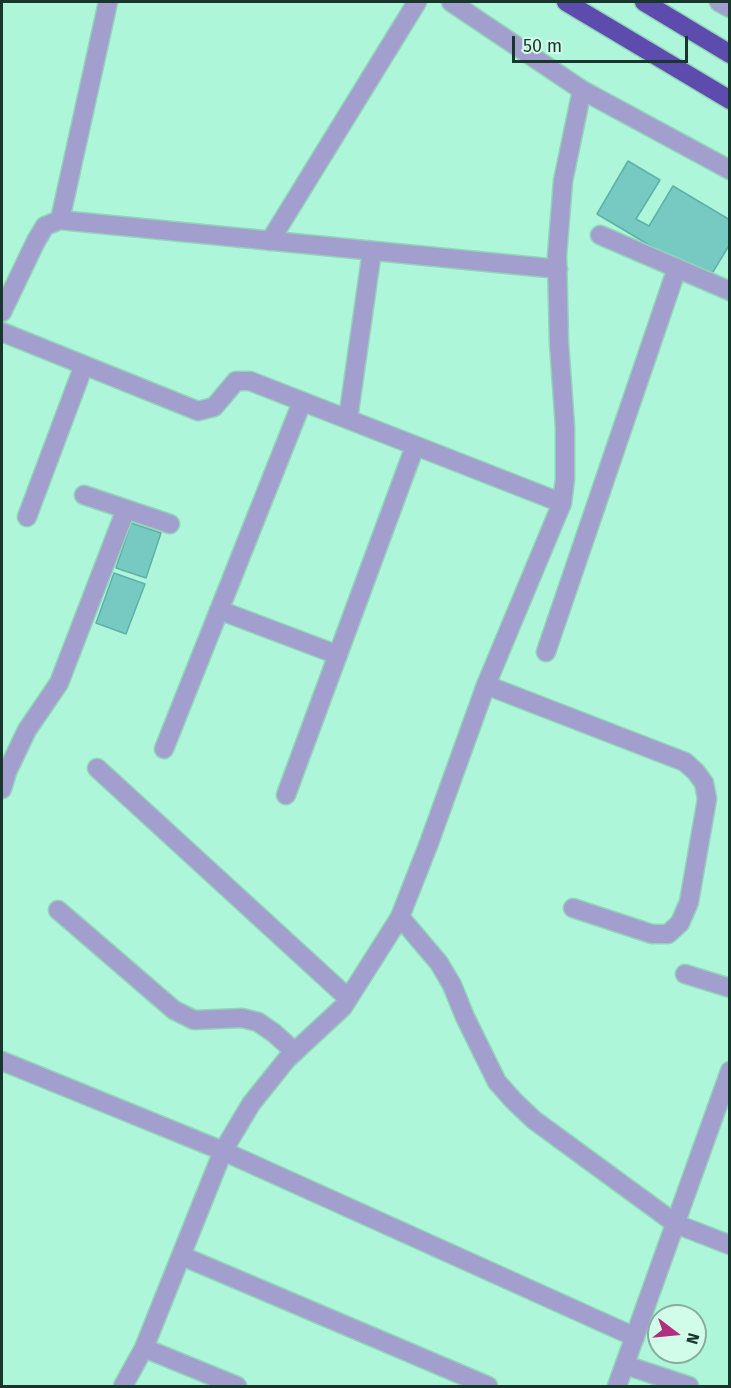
<!DOCTYPE html>
<html>
<head>
<meta charset="utf-8">
<style>
  body { margin:0 }
  #map { position:relative; width:731px; height:1388px; overflow:hidden; background:#aef6d9; font-family:"Fira Sans",sans-serif }
  canvas { display:block }
  .frame { position:absolute; inset:0; border:3px solid #18362b; pointer-events:none }
  .north { position:absolute; left:647px; top:1304px; width:60px; height:60px; box-sizing:border-box; background:#d2fcea; border:2px solid #88ad9e; border-radius:50%; rotate:106deg; font-size:16px; font-weight:700; line-height:24px; text-align:center; color:#18362b }
  .north::after { content:''; display:block; margin:auto; width:21px; height:27px; background:#af307e; clip-path:polygon(50% 0,100% 100%,50% 72%,0 100%) }
  .scale { position:absolute; left:512px; top:36px; width:176px; height:27px; box-sizing:border-box; border:3px solid #18362b; border-top:0; padding-left:8px; font-size:18px; line-height:21px; white-space:nowrap; color:#18362b; -webkit-text-stroke:4px #d2fcea; paint-order:stroke }
</style>
</head>
<body>
<div id="map">
<canvas width="731" height="1388"></canvas>
<div class="frame"></div>
<div class="north">N</div>
<div class="scale">50 m</div>
</div>
<script>
const context = document.querySelector('canvas').getContext('2d');
context.lineJoin = 'round';
function fillPath(path, color) { context.fillStyle = color; context.fill(path, 'evenodd'); }
const shape = rows => new Path2D(rows.map(r => 'M' + r).join(''));
function stroke(path, color, width, dash) { context.strokeStyle = color; context.lineWidth = width; context.lineCap = dash ? 'butt' : 'round'; context.setLineDash(dash || []); context.stroke(path); }
const building = shape([
  [628,161,660,180,636,219,649,226,673,186,730,220,730,244,708,280,597,214,628,161],
  [131,523,161,533,146,578,116,568,131,523],
  [114,573,145,584,126,634,96,623,114,573]
]);
fillPath(building, '#77cac1');
stroke(building, '#5db1a9', 1.5);
const minor = shape([
  [451,2,582,90,730,170],
  [719,2,730,8],
  [60,220,108,2],
  [600,235,730,291],
  [270,241,417,2],
  [2,312,36,241,45,226,60,220,558,269],
  [2,332,198,411,214,407,236,381,250,381,562,503],
  [348,419,372,251],
  [84,495,170,524],
  [27,517,84,365],
  [219,610,338,655],
  [546,652,677,268],
  [486,685,685,762,696,772,704,783,707,799,689,902,680,923,668,934,652,934,573,908],
  [164,749,302,402],
  [97,768,348,998],
  [2,789,7,772,27,730,59,683,126,509],
  [286,795,415,446],
  [58,910,174,1010,194,1020,242,1018,258,1022,274,1033,295,1052],
  [400,917,439,963,452,985,465,1017,497,1082,514,1101,534,1120,676,1224,730,1245],
  [685,974,730,988],
  [2,1061,223,1151,635,1337],
  [182,1256,488,1386],
  [144,1348,237,1386],
  [625,1365,689,1386],
  [123,1386,144,1348,223,1151,251,1104,287,1059,343,1007,400,917,429,843,486,685,562,503,565,479,565,427,559,343,557,256,563,181,582,90],
  [617,1386,730,1071]
]);
const highway = shape([
  [566,2,730,100],
  [644,2,730,54]
]);
stroke(minor, '#93d3ba', 21);
stroke(highway, '#93d3ba', 21);
stroke(minor, '#a29fce', 18);
stroke(highway, '#5d4cae', 18);
</script>
</body>
</html>
